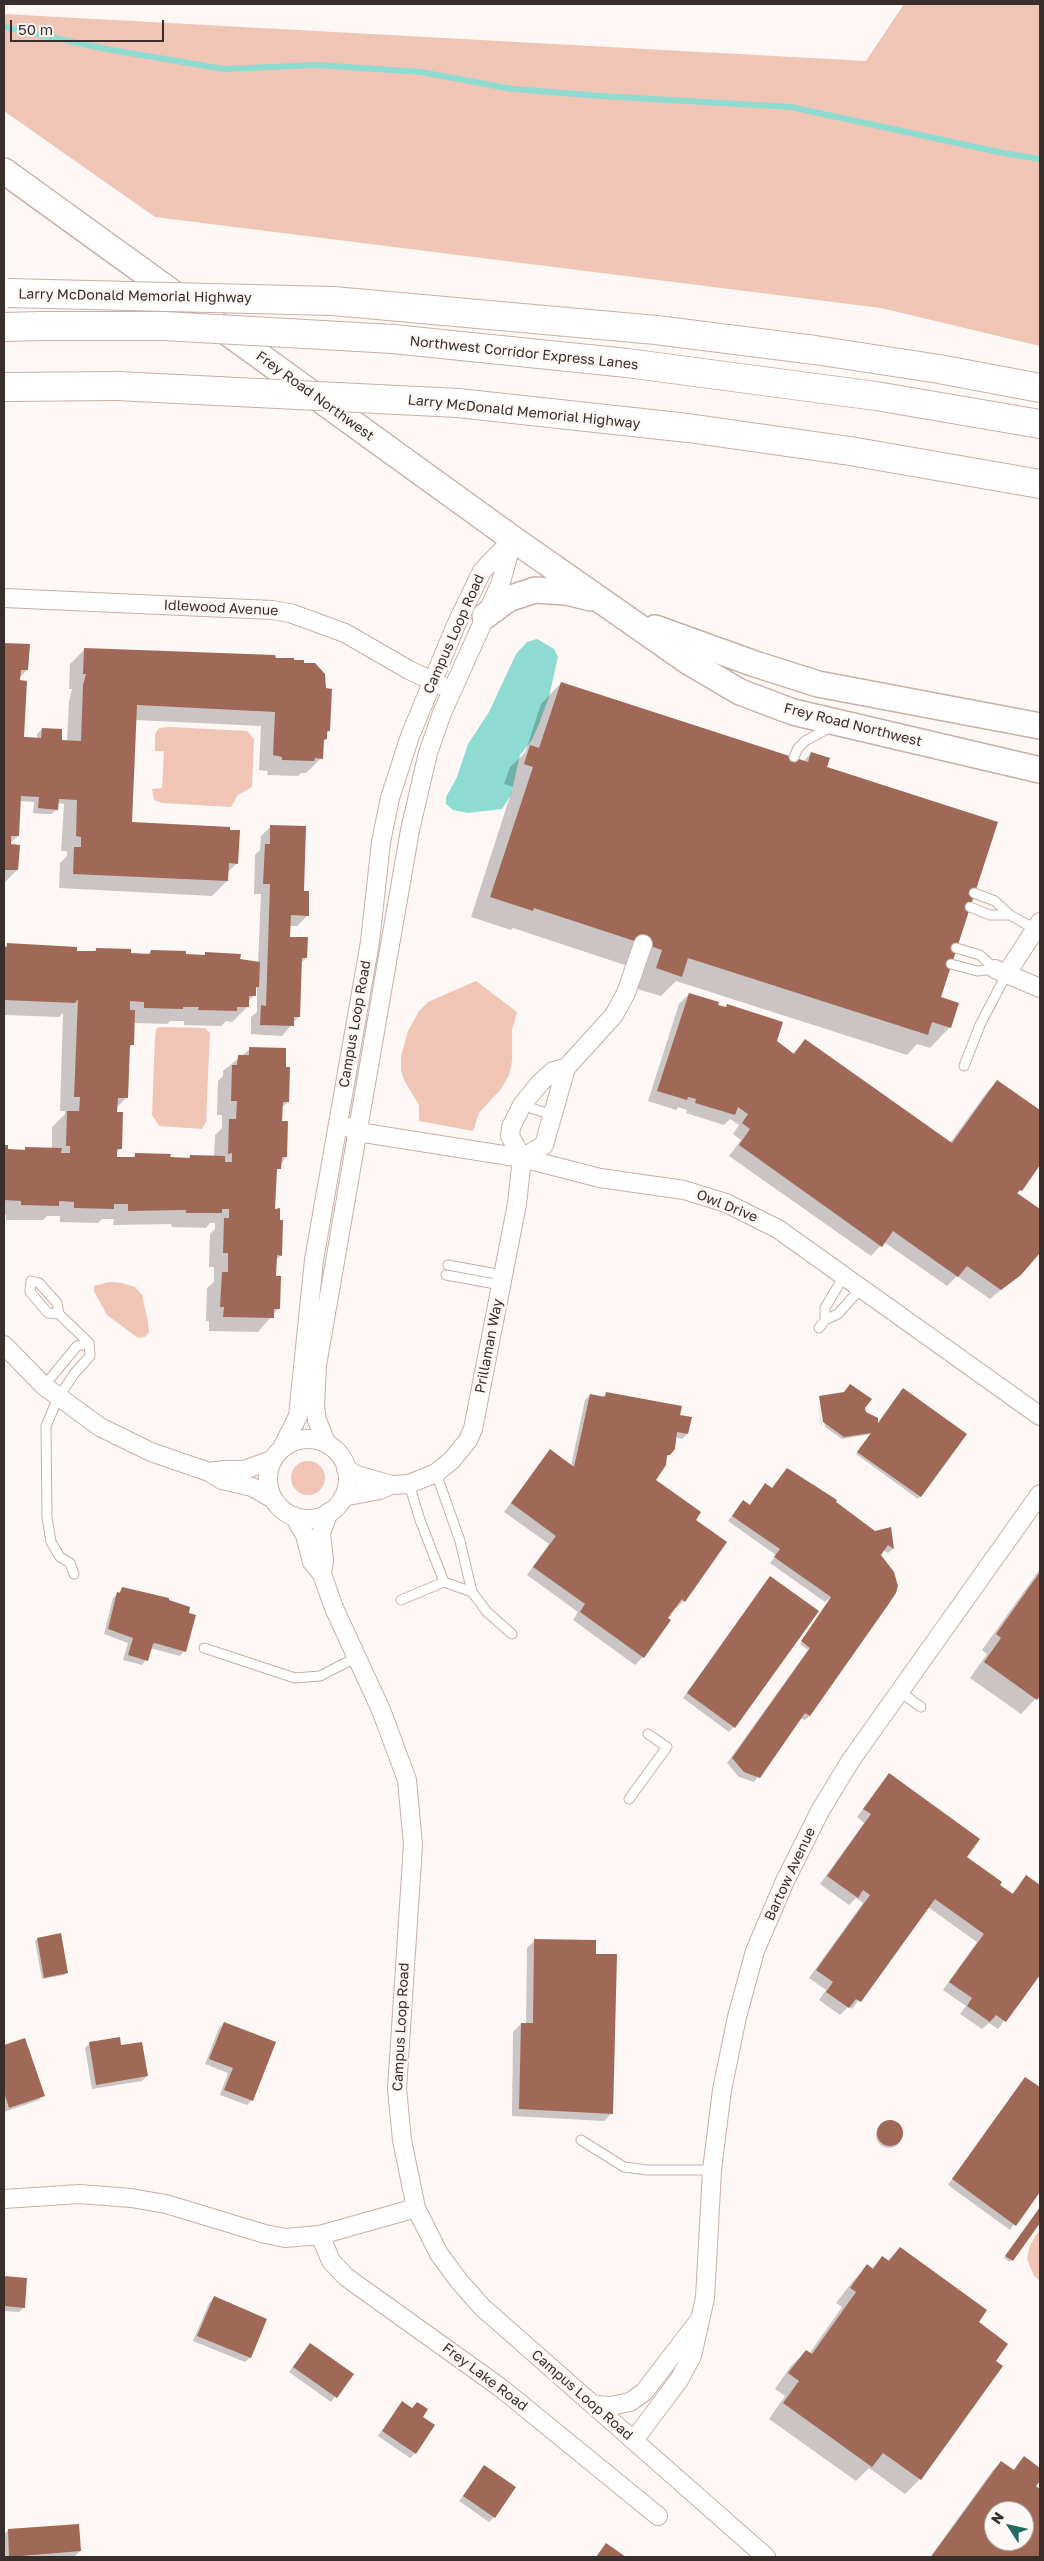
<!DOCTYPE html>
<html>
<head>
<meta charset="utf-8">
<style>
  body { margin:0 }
  #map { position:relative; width:1044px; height:2561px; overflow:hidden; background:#fdf7f5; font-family:"Golos Text",sans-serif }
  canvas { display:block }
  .frame { position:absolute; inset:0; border:5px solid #392e2b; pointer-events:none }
  .north { position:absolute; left:984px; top:2501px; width:50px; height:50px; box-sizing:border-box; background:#fdf7f5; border:1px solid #afa7a4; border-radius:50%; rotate:305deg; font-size:14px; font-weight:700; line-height:20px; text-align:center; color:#392e2b }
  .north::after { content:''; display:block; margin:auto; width:18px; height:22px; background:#226b63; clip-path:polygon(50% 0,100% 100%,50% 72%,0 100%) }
  .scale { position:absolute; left:10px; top:20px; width:154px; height:22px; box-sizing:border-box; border:2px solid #392e2b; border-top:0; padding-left:6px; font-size:15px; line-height:18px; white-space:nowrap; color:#392e2b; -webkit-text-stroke:4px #fdf7f5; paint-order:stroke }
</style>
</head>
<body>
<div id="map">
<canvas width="1044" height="2561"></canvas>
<div class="frame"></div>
<div class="north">N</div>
<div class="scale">50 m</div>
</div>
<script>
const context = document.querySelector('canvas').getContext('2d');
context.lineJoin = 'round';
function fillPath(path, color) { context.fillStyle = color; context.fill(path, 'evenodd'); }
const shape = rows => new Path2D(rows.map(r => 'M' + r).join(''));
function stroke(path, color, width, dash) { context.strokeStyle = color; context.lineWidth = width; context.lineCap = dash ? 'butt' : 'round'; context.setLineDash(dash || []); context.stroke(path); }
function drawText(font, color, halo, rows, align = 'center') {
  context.font = font + ' "Golos Text",sans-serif'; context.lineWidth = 5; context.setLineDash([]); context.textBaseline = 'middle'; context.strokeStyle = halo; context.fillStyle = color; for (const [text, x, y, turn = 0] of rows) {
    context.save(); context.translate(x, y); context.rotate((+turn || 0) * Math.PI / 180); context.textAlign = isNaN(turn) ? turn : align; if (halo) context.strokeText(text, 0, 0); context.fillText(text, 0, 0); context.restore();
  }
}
fillPath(shape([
  [904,4,1040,4,1040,346,881,308,155,217,4,111,4,14,866,61],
  [169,727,247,731,254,739,252,787,238,795,231,807,162,803,154,800,152,789,162,788,164,751,155,751,155,734,159,728],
  [476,981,517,1012,512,1030,512,1061,509,1075,501,1089,479,1113,473,1131,419,1121,419,1105,404,1080,401,1070,401,1056,408,1031,419,1011,428,1002],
  [159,1027,205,1028,210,1033,206,1122,202,1129,159,1126,152,1115,155,1038,156,1029],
  [109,1282,122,1283,135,1287,142,1295,148,1322,149,1332,145,1337,138,1338,107,1315,94,1291,94,1286],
  '291 1478a17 17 0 1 1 34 0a17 17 0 1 1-34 0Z',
  [1040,2229,1040,2281,1034,2276,1027,2259,1030,2245]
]), '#f1c5b6');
fillPath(shape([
  [537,639,554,649,558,657,549,697,539,724,532,740,520,755,511,795,502,809,468,813,453,810,446,804,446,797,457,777,468,744,489,712,516,654,527,642]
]), '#8edcd1');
fillPath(shape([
  [4,644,29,646,27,670,19,678,22,738,37,739,37,734,42,729,60,741,67,741,69,701,72,689,69,689,70,664,85,649,275,659,315,665,322,670,329,730,322,742,321,758,306,773,301,773,298,776,267,775,268,771,259,770,261,726,135,720,130,824,237,863,227,873,227,881,212,896,59,888,60,863,67,856,67,851,61,851,64,804,58,803,57,809,52,814,42,814,33,813,34,802,20,801,18,836,8,845,17,870,4,883],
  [561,683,803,762,811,753,826,768,939,997,950,1027,930,1048,917,1044,907,1055,676,981,661,996,651,993,637,989,643,971,513,928,511,930,471,917,513,787,504,784,510,767,525,753,541,704],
  [271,826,303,892,307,916,297,926,289,926,289,938,306,958,300,964,299,1016,282,1036,251,1034,251,1017,257,1012,257,987,254,995,248,1002,247,1007,232,1022,226,1021,221,1026,184,1025,184,1021,170,1021,167,1024,133,1023,132,1045,129,1048,127,1097,116,1108,121,1148,116,1153,116,1158,132,1158,136,1154,187,1159,190,1156,214,1157,215,1135,222,1128,222,1115,217,1115,218,1081,223,1076,223,1071,250,1049,288,1102,281,1108,281,1122,286,1157,275,1173,274,1210,281,1255,275,1261,278,1309,258,1332,209,1331,209,1321,206,1321,207,1288,214,1282,214,1267,209,1267,210,1234,215,1229,215,1223,210,1223,206,1228,172,1227,171,1224,113,1225,114,1219,102,1219,98,1223,60,1222,60,1216,47,1216,43,1220,6,1220,6,1215,4,1215,4,1147,7,1147,7,1150,52,1149,52,1127,65,1114,65,1111,60,1111,63,1013,59,1017,4,1015,4,948,7,944,76,952,93,952,97,949,130,954,147,955,151,951,203,956,205,954,258,963,261,894,254,894,255,855,260,850,261,836],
  [689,994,716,1006,724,1008,727,1006,792,1054,805,1041,950,1143,987,1092,997,1082,1040,1111,1040,1163,1017,1194,1040,1210,1040,1251,1021,1273,990,1299,957,1276,947,1286,884,1242,871,1256,729,1156,741,1140,733,1134,739,1125,730,1119,724,1125,686,1113,687,1110,678,1107,676,1110,648,1101,679,1004],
  [607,1393,679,1416,687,1434,682,1439,675,1437,669,1454,654,1480,694,1520,684,1601,676,1608,675,1607,643,1657,635,1665,573,1620,578,1612,527,1575,549,1544,504,1512,550,1451,571,1466,585,1400,590,1395,602,1397],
  [820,1398,864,1408,865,1413,876,1426,965,1434,918,1499,856,1454,871,1434,842,1439,825,1427],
  [818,1399,822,1425,821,1425],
  [813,1484,875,1532,890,1529,893,1549,888,1553,883,1550,810,1716,805,1720,801,1718,754,1782,739,1777,727,1763,808,1650,800,1644,834,1595,825,1602,770,1563,776,1555,728,1521,739,1507,749,1506,761,1490],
  [1040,1569,1040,1694,1021,1714,970,1678,987,1654,982,1650],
  [770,1577,734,1727,729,1732,683,1698],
  [122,1589,184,1651,180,1656,150,1648,146,1660,142,1665,123,1660,128,1643,104,1634,113,1598],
  [889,1775,965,1858,998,1886,1011,1895,1026,1877,1040,1887,1040,1973,998,2029,989,2023,982,2029,960,2014,966,2006,943,1990,977,1942,928,1907,852,2009,849,2006,840,2015,819,2000,826,1990,809,1978,863,1903,856,1898,849,1905,820,1884,864,1823,857,1817],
  [37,1939,67,1973,64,1975,42,1979,35,1941],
  [535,1940,612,2113,604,2121,512,2116,513,2032,521,2024,526,2024,527,1948],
  [224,2023,252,2100,247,2105,220,2095,228,2073,205,2064,219,2028],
  [24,2039,43,2095,39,2100,4,2112,4,2046],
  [90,2043,120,2047,147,2076,142,2081,92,2089,85,2048],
  [1025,2078,1040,2089,1040,2189,1010,2230,948,2185],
  '876 2135a13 13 0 1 1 26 0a13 13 0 1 1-26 0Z',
  [1040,2208,1040,2220,1010,2262,1004,2258],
  [900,2248,920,2479,905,2494,869,2468,856,2481,769,2419,785,2396,775,2389,791,2366,806,2351,809,2354,842,2307,836,2303,853,2281,868,2266,871,2269,882,2258,887,2261],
  [4,2278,26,2279,24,2307,19,2312,4,2311],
  [214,2298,265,2319,250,2358,245,2362,193,2341,209,2303],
  [310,2344,352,2374,331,2402,289,2372],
  [398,2408,421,2417,415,2453,410,2458,378,2436],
  [1024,2457,1040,2469,1040,2479,1034,2487,1040,2491,1040,2557,930,2557,993,2470,1001,2462,1013,2471],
  [994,2511,1024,2511,1024,2541,994,2541],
  [484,2467,494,2517,489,2522,459,2501],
  [8,2530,80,2551,75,2556,5,2557,4,2535]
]), '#0003');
stroke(shape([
  [4,27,106,49,224,69,316,65,421,72,512,89,601,96,791,107,1003,153,1040,159]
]), '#8edcd1', 6);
fillPath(shape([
  [4,643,30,644,28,670,21,670,20,680,27,681,24,737,26,737,41,738,42,728,62,729,62,740,81,741,83,685,86,674,83,674,84,648,275,655,276,658,294,658,294,660,304,660,304,663,315,663,325,674,326,688,332,689,330,731,327,731,327,739,324,740,323,759,315,758,314,761,282,760,282,757,273,755,275,712,137,705,132,822,230,827,230,830,240,830,238,864,229,863,228,881,73,874,74,847,81,847,81,837,76,836,77,800,59,799,58,810,38,808,39,797,21,796,19,836,11,836,11,844,20,845,18,870,4,870],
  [561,682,808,762,811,752,830,758,827,767,998,822,941,997,959,1003,951,1028,932,1022,928,1035,688,958,682,977,656,968,662,950,534,908,533,911,490,897,533,767,524,764,530,745,539,748],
  [270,825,306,826,304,891,309,891,309,916,291,915,290,937,308,937,307,958,302,958,300,1017,294,1017,294,1026,260,1025,261,1005,266,1006,270,884,263,884,265,844,270,844],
  [7,943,77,947,77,951,96,951,96,948,131,949,131,953,150,954,151,950,186,951,186,954,205,955,205,952,241,954,240,959,260,962,259,987,256,987,256,996,249,996,249,1007,237,1007,237,1011,198,1010,199,1007,183,1007,183,1009,144,1008,144,1002,130,1001,130,1010,135,1010,134,1045,130,1045,128,1098,118,1098,117,1112,123,1112,122,1149,117,1149,117,1157,135,1157,135,1153,171,1154,170,1157,190,1158,190,1155,225,1156,225,1162,232,1162,232,1153,228,1154,229,1119,236,1119,237,1101,231,1101,232,1065,237,1065,238,1055,249,1055,249,1047,286,1048,286,1067,290,1067,289,1102,283,1102,282,1121,288,1121,287,1157,282,1157,281,1169,277,1169,275,1209,280,1208,280,1220,283,1220,282,1256,277,1255,276,1276,281,1276,280,1309,274,1309,274,1318,223,1317,224,1307,220,1307,222,1272,228,1272,228,1253,223,1253,224,1218,229,1218,229,1209,222,1209,222,1213,186,1213,186,1210,128,1211,128,1204,114,1204,114,1209,74,1208,74,1202,59,1201,59,1206,21,1205,21,1201,4,1200,4,1145,8,1145,8,1149,25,1150,25,1147,62,1148,61,1153,70,1153,70,1146,66,1146,67,1111,79,1111,80,1097,74,1097,78,999,75,1003,4,1000,4,947,7,947],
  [689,993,719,1002,718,1005,726,1007,727,1004,783,1022,777,1041,794,1054,805,1039,952,1143,997,1080,1040,1110,1040,1165,1022,1191,1020,1190,1017,1193,1040,1209,1040,1253,1021,1275,1001,1290,967,1266,958,1277,893,1231,882,1247,739,1145,750,1129,742,1123,748,1114,745,1112,738,1107,735,1115,695,1103,696,1099,688,1097,687,1100,657,1091],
  [850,1384,872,1399,865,1408,866,1412,878,1418,878,1423,903,1388,967,1434,921,1497,857,1452,871,1433,844,1437,823,1422,819,1396,844,1392],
  [606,1392,682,1406,680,1415,692,1417,688,1434,677,1432,675,1449,670,1455,667,1455,666,1465,656,1480,701,1512,696,1520,727,1542,685,1602,682,1599,668,1618,671,1620,644,1658,580,1612,585,1604,533,1567,556,1536,511,1503,550,1449,574,1467,590,1394,605,1397],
  [787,1468,837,1500,836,1502,875,1531,891,1527,894,1549,888,1545,881,1555,894,1572,898,1586,896,1593,888,1605,810,1716,805,1713,760,1778,744,1772,732,1758,810,1648,801,1641,831,1597,774,1557,780,1549,732,1516,743,1500,750,1505,765,1483,772,1488],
  [1040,1572,1040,1696,1037,1700,984,1662,1001,1638,996,1634],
  [770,1576,819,1611,735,1728,687,1693],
  [122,1587,169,1598,169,1600,190,1607,189,1613,196,1615,186,1652,155,1643,153,1644,148,1661,128,1655,133,1638,108,1629,117,1592,120,1593],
  [889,1773,980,1839,967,1857,1002,1882,1000,1885,1013,1894,1026,1875,1040,1885,1040,1975,1006,2022,996,2015,990,2022,967,2006,972,1998,949,1982,984,1934,935,1899,861,2002,856,1999,849,2008,826,1992,833,1982,816,1970,870,1895,863,1890,858,1898,827,1876,871,1814,863,1809],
  [61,1933,68,1973,44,1978,37,1938],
  [534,1939,596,1940,596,1954,617,1954,613,2114,519,2109,521,2023,533,2023],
  [224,2022,276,2042,253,2101,224,2090,233,2068,209,2059],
  [120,2037,121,2045,142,2042,148,2076,96,2085,89,2042],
  [25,2038,45,2096,9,2108,4,2092,4,2045],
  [1025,2077,1040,2087,1040,2192,1016,2226,952,2179],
  '877 2133a13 13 0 1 1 26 0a13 13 0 1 1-26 0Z',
  [1040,2207,1040,2223,1013,2261,1005,2256],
  [900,2247,987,2310,979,2322,1008,2344,996,2361,1003,2366,921,2480,883,2453,872,2467,783,2403,799,2381,788,2373,806,2350,812,2354,856,2292,850,2288,867,2264,873,2269,882,2256,889,2261],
  [4,2276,27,2278,25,2308,4,2306],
  [214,2296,267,2319,251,2358,197,2336],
  [310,2343,354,2374,337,2398,293,2367],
  [402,2401,412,2408,417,2402,428,2409,423,2417,435,2425,416,2454,382,2431],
  [1024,2456,1040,2468,1040,2481,1036,2486,1040,2489,1040,2557,931,2557,1001,2461,1014,2470],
  [994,2511,1024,2511,1024,2541,994,2541],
  [484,2465,516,2487,495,2518,463,2496],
  [79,2524,81,2551,9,2557,8,2529],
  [606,2543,626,2557,596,2557]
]), '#a06856');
const service = shape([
  [794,757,798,748,805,741,831,727],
  [974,893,995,901,1010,915],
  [970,907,990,915,1010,915,1035,929],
  [956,948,980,955,995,969],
  [951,964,977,971,995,969],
  [964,1066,980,1025,1007,973],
  [522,1105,552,1115],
  [448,1265,502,1275],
  [446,1275,501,1285],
  [844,1276,825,1308,825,1320,838,1314,861,1288],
  [59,1314,48,1313,30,1292,31,1281,39,1283,57,1303,59,1314,89,1343,90,1356,74,1374,58,1398,46,1426,47,1517,51,1542,60,1557,70,1563,74,1574],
  [819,1328,825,1320],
  [44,1386,77,1346,89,1343],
  [436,1473,460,1541,472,1592,487,1612,512,1634],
  [444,1582,472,1592],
  [401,1600,444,1582,420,1520,409,1484],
  [204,1648,295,1678,320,1676,357,1657],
  [899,1691,921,1707],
  [629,1799,667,1747,648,1734],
  [581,2140,624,2167,647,2170,712,2170]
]);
const minor = shape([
  [4,598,272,610,290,613,345,633,409,670,441,685],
  [995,969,1040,988],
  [1007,973,1040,922],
  [348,1127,358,1132,522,1158,600,1178,684,1190,726,1203,778,1229,1040,1416],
  [522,1158,544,1145,566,1068,614,1015,626,993,643,944],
  [522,1158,510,1136,511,1127,522,1105,540,1083,553,1071,566,1068],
  [4,1345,44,1386,100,1427,151,1452,209,1472,222,1480,252,1487,273,1499],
  '268 1479a40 40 0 1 1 80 0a40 40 0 1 1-80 0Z',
  [326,1443,317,1420,315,1407,317,1365,410,830,428,753,442,713,501,582,512,542],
  [282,1448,298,1416,314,1260,370,942,381,842,390,798,410,736,456,625,482,571,513,539],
  [346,1469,357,1475,391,1485,409,1484,436,1473,452,1460,468,1440,473,1429,517,1204,522,1158],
  [209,1472,224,1470,244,1470,272,1460],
  [343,1497,380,1490,391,1485],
  [294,1516,305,1535,312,1562,322,1574,334,1608,381,1710,407,1780,413,1845,397,2089,402,2140,416,2208,439,2254,459,2281,482,2307,766,2557],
  [322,1574,324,1560,321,1533,329,1512],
  [4,2199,79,2194,131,2198,166,2204,265,2234,285,2238,320,2235,416,2208],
  [320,2235,331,2261,346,2277,501,2388,658,2516],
  [594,2405,611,2406,630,2402,644,2392,697,2323],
  [634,2440,679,2380,692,2356,705,2298,712,2170,722,2090,737,2017,755,1951,785,1881,820,1811,851,1760,1040,1494]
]);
const secondary = shape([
  [4,171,513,539,689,662,740,692,793,712,1040,770],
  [485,616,508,599,535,590,566,592,591,598],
  [655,628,755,664,818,684,1040,726]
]);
const motorway = shape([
  [333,301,656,330,815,350,939,369,1040,388],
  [4,327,40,326],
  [393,339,627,363,876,396,1040,424],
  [4,387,117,386],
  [458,403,688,428,850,451,1040,484]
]);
stroke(service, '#caafa7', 11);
stroke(minor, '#caafa7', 20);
stroke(secondary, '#caafa7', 28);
stroke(motorway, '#caafa7', 30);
stroke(service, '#fff', 9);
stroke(minor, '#fff', 18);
stroke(secondary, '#fff', 25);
stroke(motorway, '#fff', 28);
const motorwayBridge = shape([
  [8,293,333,301],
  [40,326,164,326,393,339],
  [117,386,458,403]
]);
stroke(motorwayBridge, '#caafa7', 30, []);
stroke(motorwayBridge, '#fff', 28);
drawText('14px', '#392e2b', '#fdf7f5', [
  ["Larry McDonald Memorial Highway",135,296,1],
  ["Northwest Corridor Express Lanes",524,353,6],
  ["Frey Road Northwest",315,396,36],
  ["Larry McDonald Memorial Highway",524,412,6],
  ["Idlewood Avenue",221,608,3],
  ["Campus Loop Road",454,634,-66],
  ["Frey Road Northwest",853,725,14],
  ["Campus Loop Road",355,1024,-80],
  ["Owl Drive",727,1206,22],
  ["Prillaman Way",489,1346,-79],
  ["Bartow Avenue",790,1874,-65],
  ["Campus Loop Road",401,2027,-87],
  ["Frey Lake Road",485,2377,37],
  ["Campus Loop Road",582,2395,41]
]);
</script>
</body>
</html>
